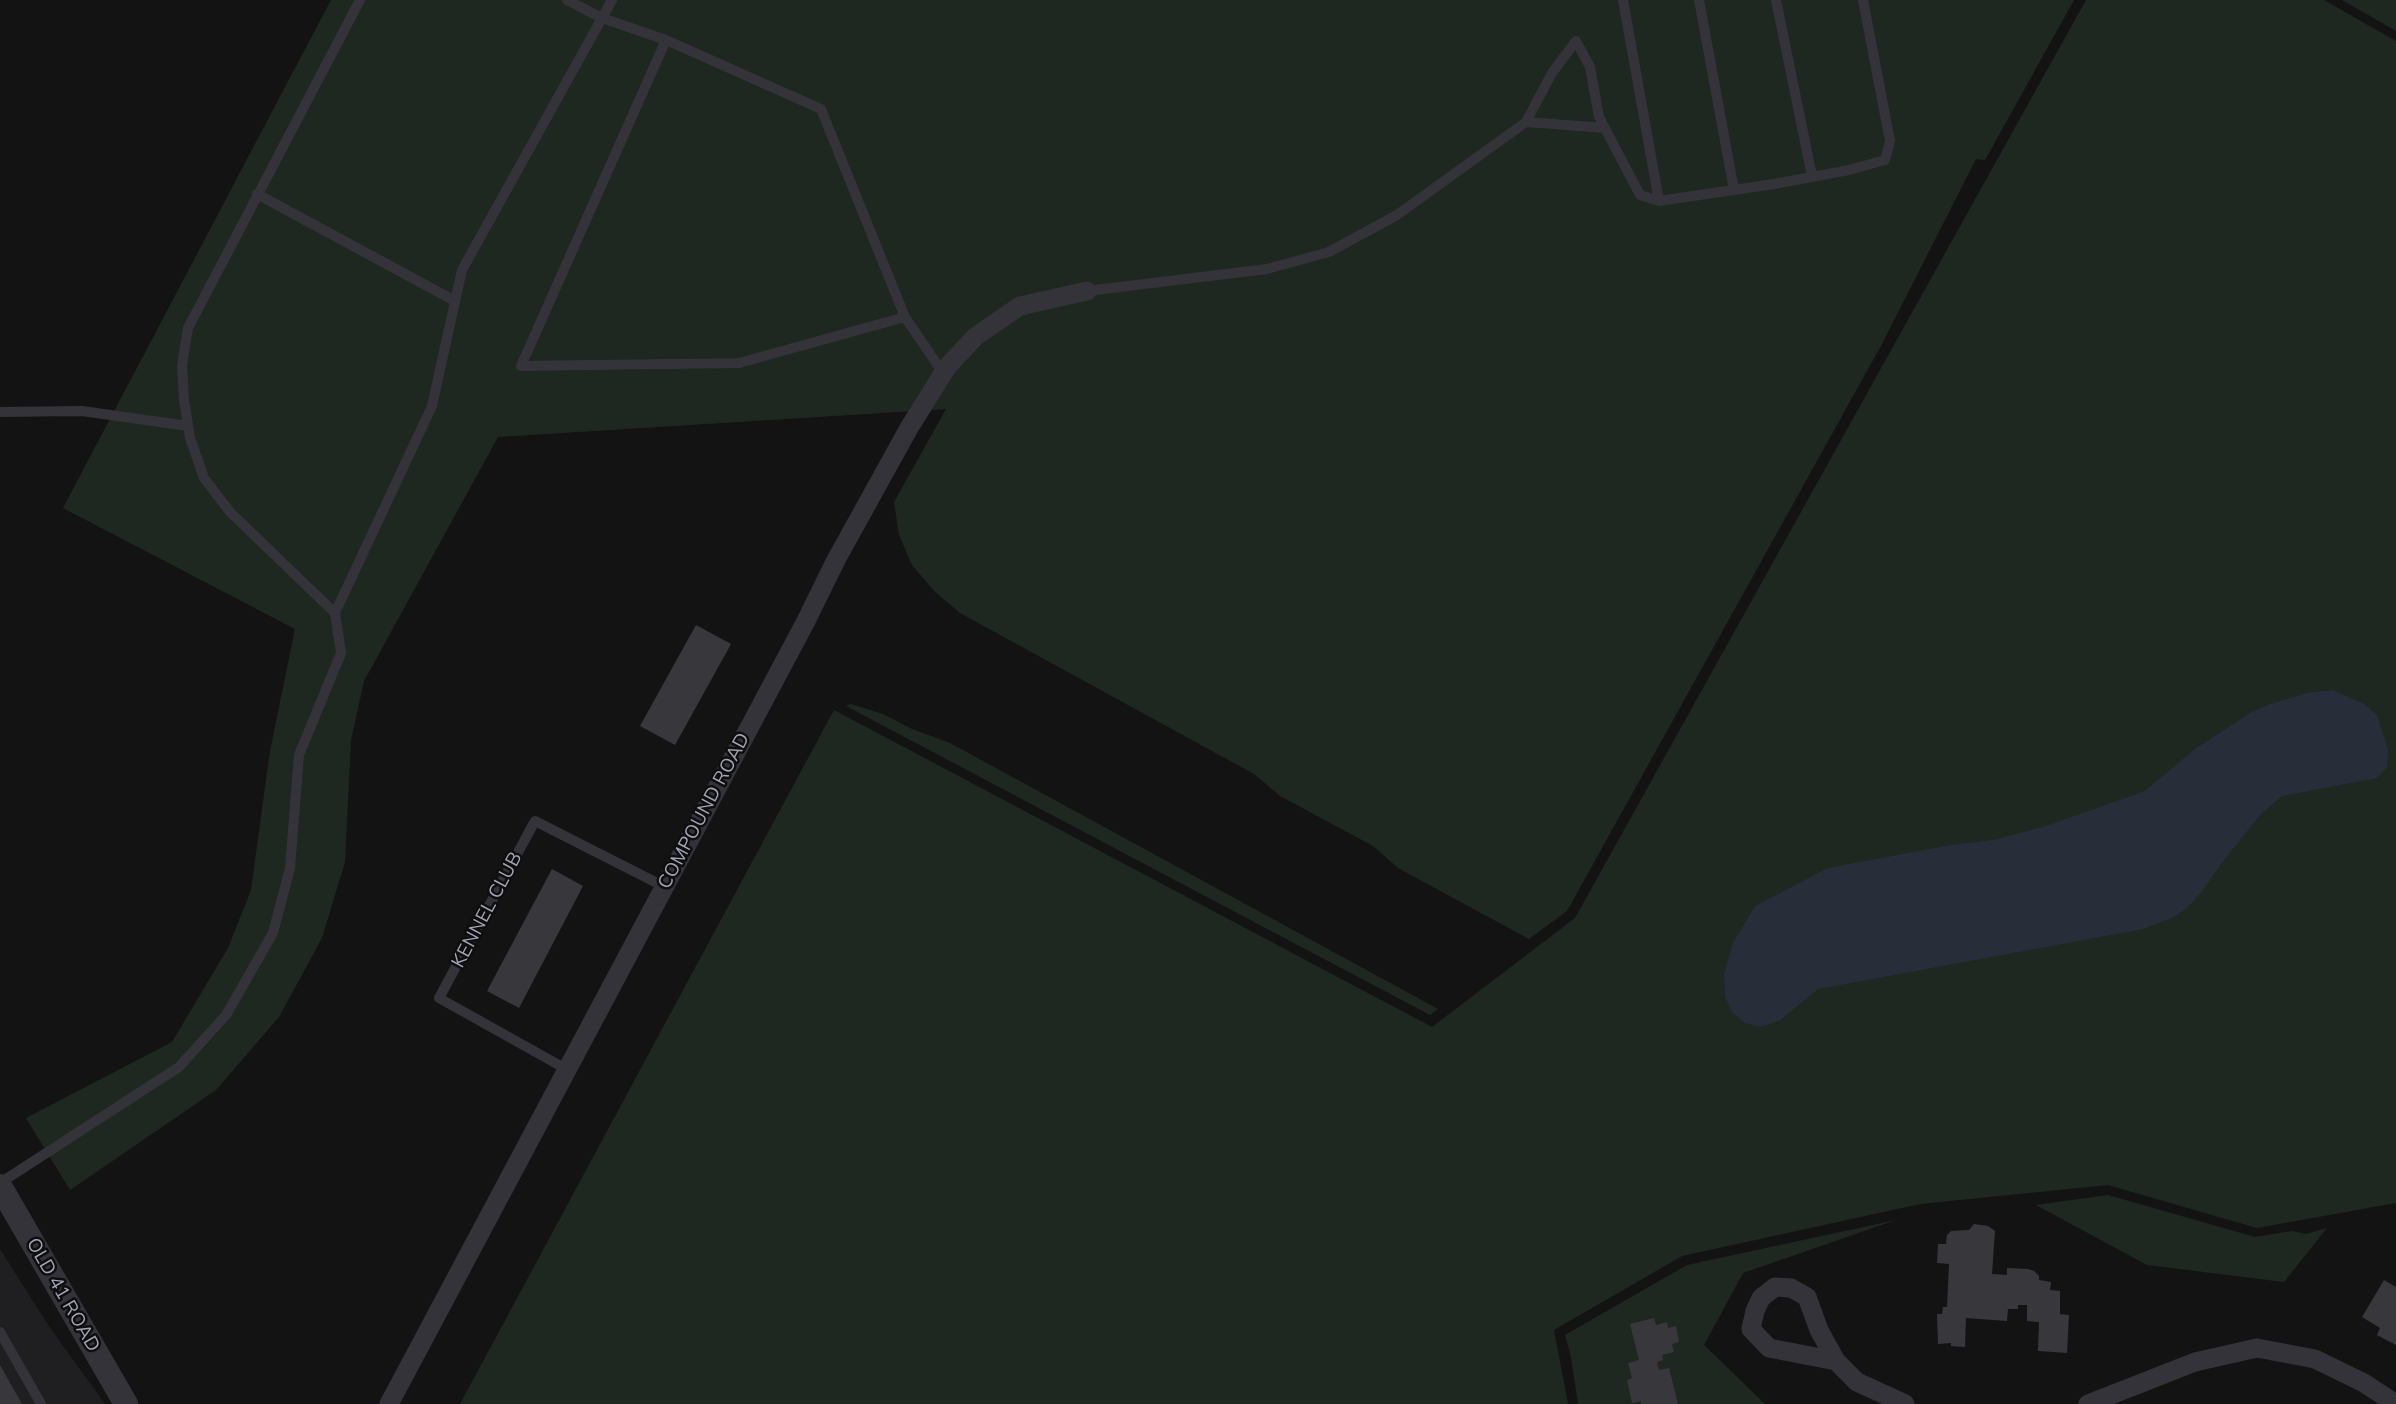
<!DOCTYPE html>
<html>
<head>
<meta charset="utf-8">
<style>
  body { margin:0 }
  canvas { display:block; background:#131314 }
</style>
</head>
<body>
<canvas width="2396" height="1404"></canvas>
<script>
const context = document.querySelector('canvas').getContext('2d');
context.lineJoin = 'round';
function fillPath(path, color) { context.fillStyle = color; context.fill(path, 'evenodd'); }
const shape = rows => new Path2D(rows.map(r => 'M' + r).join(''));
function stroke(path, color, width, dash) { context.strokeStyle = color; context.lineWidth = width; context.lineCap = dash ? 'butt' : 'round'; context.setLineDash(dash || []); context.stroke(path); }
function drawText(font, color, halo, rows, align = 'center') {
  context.font = font + ' Mulish,sans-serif'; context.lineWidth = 5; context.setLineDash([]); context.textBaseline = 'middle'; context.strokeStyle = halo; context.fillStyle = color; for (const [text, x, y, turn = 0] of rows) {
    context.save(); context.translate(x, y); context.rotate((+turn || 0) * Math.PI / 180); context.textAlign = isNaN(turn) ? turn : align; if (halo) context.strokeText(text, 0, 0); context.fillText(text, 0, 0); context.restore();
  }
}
fillPath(shape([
  [0,1249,48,1325,105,1404,0,1404]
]), '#1f1f21');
fillPath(shape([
  [331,0,2074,0,1985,160,1976,159,1883,342,1567,911,1529,939,1398,868,1373,846,1280,796,1254,774,960,613,935,592,912,565,899,535,894,502,946,409,498,437,364,681,351,740,345,862,322,938,279,1017,216,1090,70,1190,26,1118,172,1042,228,948,251,890,270,751,295,629,63,508],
  [2086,0,2324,0,2396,41,2396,1203,2257,1228,2108,1185,1920,1204,1682,1256,1554,1330,1568,1404,460,1404,834,710,1432,1027,1575,918],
  [2342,0,2396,0,2396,31],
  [851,704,883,714,912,729,950,743,1438,1009,1430,1015,846,706],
  [2108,1195,2255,1237,2292,1231,2306,1234,2327,1228,2284,1282,2147,1265,2036,1205],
  [1896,1220,1743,1273,1704,1345,1765,1404,1578,1404,1571,1357,1565,1335,1687,1265]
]), '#1f2721');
fillPath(shape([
  [2333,690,2364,704,2377,715,2388,750,2387,767,2377,778,2282,796,2260,815,2223,861,2203,890,2187,908,2174,917,2143,929,1818,989,1780,1020,1761,1027,1745,1023,1732,1012,1725,997,1724,974,1733,943,1755,906,1828,868,1951,845,1993,840,2046,826,2145,791,2195,749,2252,712,2268,705,2307,693]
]), '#282e39');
fillPath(shape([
  [696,625,731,644,675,745,640,726],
  [552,869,583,886,519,1008,487,991],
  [1974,1224,1988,1226,1995,1231,1992,1274,2007,1275,2007,1268,2028,1269,2034,1271,2039,1276,2039,1280,2051,1282,2050,1290,2060,1291,2060,1314,2069,1315,2067,1353,2038,1351,2039,1322,2027,1321,2027,1305,2018,1305,2018,1309,2008,1309,2007,1321,1966,1318,1965,1347,1951,1346,1951,1343,1938,1344,1937,1314,1942,1314,1943,1307,1947,1307,1949,1264,1937,1263,1938,1244,1946,1244,1947,1235,1951,1231,1969,1230],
  [2384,1280,2396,1287,2396,1345,2377,1335,2380,1328,2362,1317],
  [1654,1318,1656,1325,1667,1322,1668,1328,1676,1326,1679,1342,1672,1344,1674,1352,1662,1355,1663,1360,1657,1362,1659,1370,1669,1368,1678,1404,1641,1404,1641,1401,1632,1403,1627,1380,1632,1378,1628,1363,1639,1360,1630,1324],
  [0,1365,22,1404,0,1404]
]), '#38383c');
stroke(shape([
  [567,0,602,18,666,40,521,366,739,363,905,317],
  [1623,0,1659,201],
  [1699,0,1734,190],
  [1776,0,1812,176],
  [666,40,821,109,905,317,943,373],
  [1526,122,1605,128],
  [257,194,455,301],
  [1087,291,1267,269,1329,252,1397,215,1526,122,1552,73,1576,41,1590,67,1599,117,1640,195,1659,201,1774,184,1849,170,1885,160,1890,141,1863,0],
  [0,412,82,411,188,426],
  [335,613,432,406,462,270,612,0],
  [566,1069,439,998,535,821,663,886],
  [0,1183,179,1067,226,1015,273,933,290,868,299,755,341,653,335,613,230,512,204,478,190,438,184,400,182,365,188,328,360,0],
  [0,1332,41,1404]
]), '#34333a', 10);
stroke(shape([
  [1836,1361,1769,1348,1751,1329,1755,1311,1761,1298,1775,1287,1791,1288,1807,1297,1819,1330,1836,1361,1857,1382,1905,1404],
  [389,1404,805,623,836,560,909,428,947,367,976,336,1020,306,1087,291],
  [2088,1404,2195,1362,2257,1348,2315,1359,2364,1383,2396,1404]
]), '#34333a', 19);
stroke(shape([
  [0,1186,126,1404]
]), '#34333a', 24);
drawText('19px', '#a3a5b6', '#0e0e0f', [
  ["COMPOUND ROAD",704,811,-62],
  ["KENNEL CLUB",487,910,-62],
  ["OLD 41 ROAD",63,1295,60]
]);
</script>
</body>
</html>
